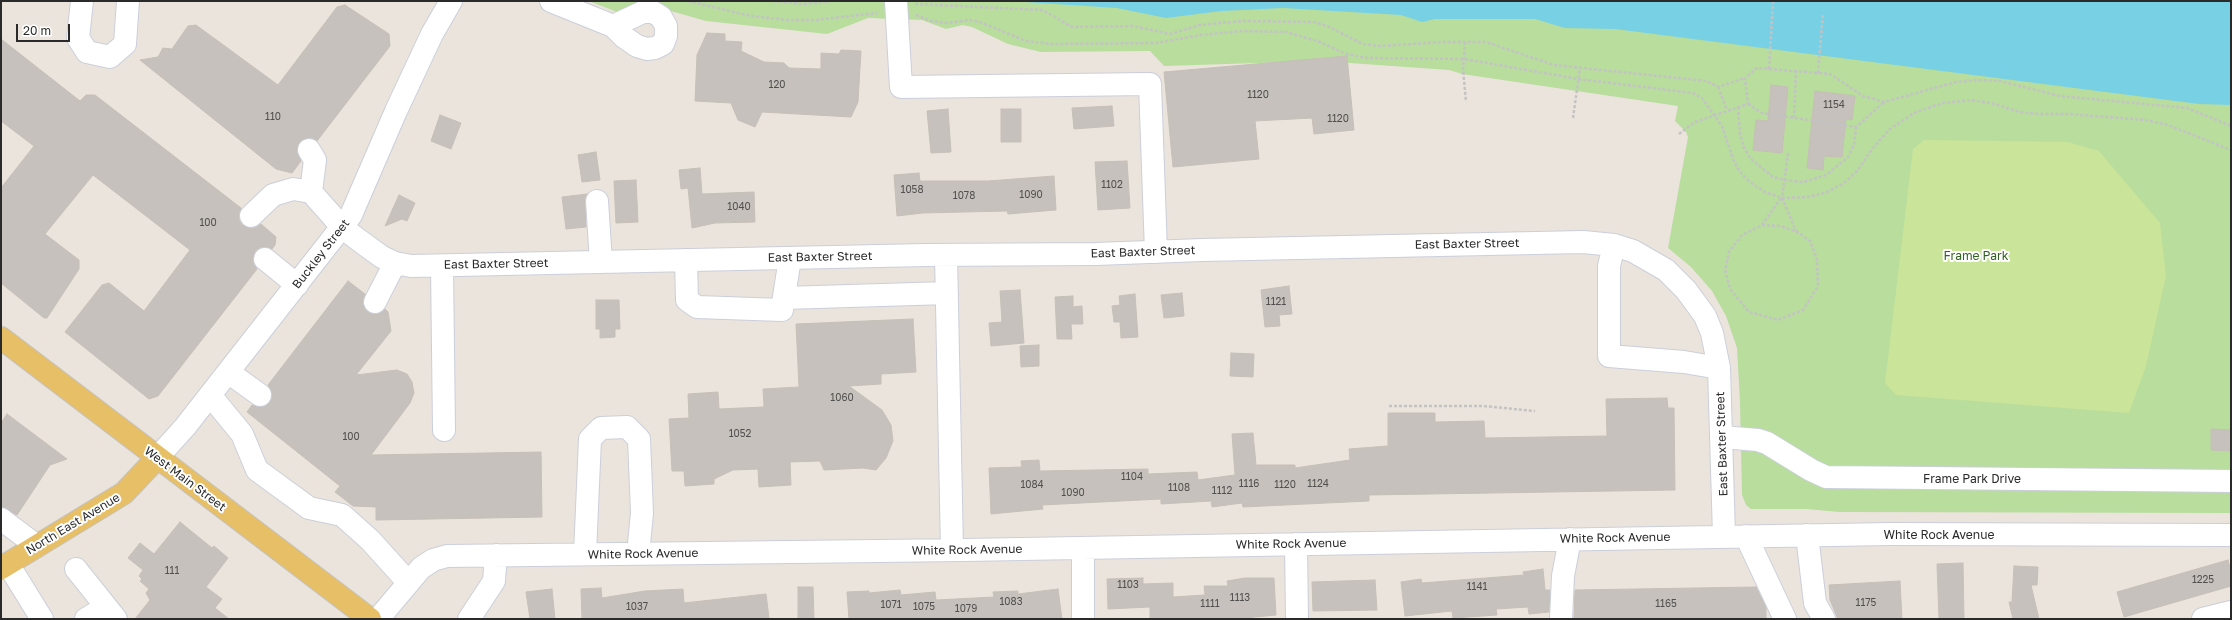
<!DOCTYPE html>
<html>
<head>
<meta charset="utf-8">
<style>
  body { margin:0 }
  #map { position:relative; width:2232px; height:620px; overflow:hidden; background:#ebe4dd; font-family:"Golos Text",sans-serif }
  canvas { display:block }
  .frame { position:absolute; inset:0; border:2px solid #2a2a2a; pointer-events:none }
  .scale { position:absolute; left:16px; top:24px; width:54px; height:18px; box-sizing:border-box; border:2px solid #2a2a2a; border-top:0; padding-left:5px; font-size:12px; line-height:14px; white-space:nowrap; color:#2a2a2a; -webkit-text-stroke:3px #fff; paint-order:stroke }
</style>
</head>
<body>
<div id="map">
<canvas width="2232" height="620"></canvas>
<div class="frame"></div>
<div class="scale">20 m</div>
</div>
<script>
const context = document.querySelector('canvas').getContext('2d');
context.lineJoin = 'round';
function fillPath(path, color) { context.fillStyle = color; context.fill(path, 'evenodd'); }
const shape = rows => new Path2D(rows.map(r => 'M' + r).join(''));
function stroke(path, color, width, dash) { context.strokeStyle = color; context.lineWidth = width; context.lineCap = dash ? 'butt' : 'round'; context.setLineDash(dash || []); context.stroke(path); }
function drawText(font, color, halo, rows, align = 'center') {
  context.font = font + ' "Golos Text",sans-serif'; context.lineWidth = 4; context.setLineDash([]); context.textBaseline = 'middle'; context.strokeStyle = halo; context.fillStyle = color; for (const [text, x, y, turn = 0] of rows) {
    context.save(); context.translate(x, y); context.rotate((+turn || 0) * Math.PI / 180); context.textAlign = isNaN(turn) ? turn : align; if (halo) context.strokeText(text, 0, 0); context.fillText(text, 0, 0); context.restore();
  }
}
fillPath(shape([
  [589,1,2231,1,2231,513,1839,512,1807,509,1751,509,1746,505,1742,495,1740,402,1737,348,1726,316,1712,291,1691,267,1668,248,1688,137,1686,132,1675,121,1678,106,1462,74,1449,70,1321,61,1164,66,1150,51,1041,52,1008,44,972,27,963,25,946,29,922,20,868,18,827,34,706,21,671,11,658,3,617,12]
]), '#b8dd9d');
fillPath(shape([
  [1924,140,2068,142,2099,151,2160,223,2166,276,2146,366,2129,413,1896,395,1885,383,1913,149]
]), '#cae49a');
fillPath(shape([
  [1010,1,2231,1,2231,105,2199,104,1615,29,1565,28,1535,19,1435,19,1422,22,1401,15,1283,8,1221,11,1166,18,1117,8]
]), '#78d0e5');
const building = shape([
  [345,5,389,34,390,46,317,141,308,138,298,144,297,151,301,161,292,173,276,169,140,60,158,57,163,48,172,49,188,26,196,25,278,85,337,7,345,5],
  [707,33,725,34,725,41,742,42,741,51,764,62,784,63,789,68,821,69,821,53,839,54,841,50,861,51,858,102,851,117,762,112,755,127,738,120,731,103,695,101,697,55,707,33],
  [1,39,80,101,86,95,95,95,241,208,239,219,242,225,254,228,261,224,276,237,275,245,272,249,261,247,255,251,253,263,257,269,158,396,149,399,65,332,102,285,109,283,144,311,190,250,93,175,45,234,79,260,79,269,47,318,44,318,1,283,1,188,34,146,1,121,1,39],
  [1347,56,1354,130,1314,134,1312,118,1255,121,1259,159,1173,167,1164,72,1347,56],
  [1771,85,1788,87,1782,153,1753,150,1756,120,1768,121,1771,85],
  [1815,91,1855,96,1852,120,1846,119,1842,157,1824,156,1823,170,1807,168,1815,91],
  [1112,106,1114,126,1074,129,1072,108,1112,106],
  [948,109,951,152,931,153,927,111,948,109],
  [1001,109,1021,109,1021,142,1001,142,1001,109],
  [440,115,461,123,451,149,431,141,440,115],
  [596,152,600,180,582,182,578,155,596,152],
  [1127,161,1130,208,1098,210,1095,162,1127,161],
  [700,168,702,194,754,192,755,222,715,223,692,228,688,188,681,189,679,170,700,168],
  [919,173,920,181,988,181,1054,176,1056,210,1008,214,1007,211,923,213,897,216,894,175,919,173],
  [636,180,638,222,616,223,614,181,636,180],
  [587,194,585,202,586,227,566,229,562,197,587,194],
  [399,195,415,203,407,221,402,219,385,226,399,195],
  [348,281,365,294,363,303,369,313,376,314,385,309,388,312,391,331,356,375,397,370,407,374,412,382,414,393,410,403,371,455,541,452,542,517,376,520,376,507,353,506,335,492,340,486,247,412,252,405,259,407,270,403,272,396,268,385,348,281],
  [1289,286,1292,314,1279,315,1280,326,1265,327,1261,290,1289,286],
  [1020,290,1024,343,991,346,989,323,1002,322,1000,291,1020,290],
  [1182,293,1184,316,1164,318,1161,295,1182,293],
  [1135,294,1138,337,1121,338,1120,322,1114,322,1112,306,1120,305,1119,296,1135,294],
  [1073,296,1073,307,1082,306,1083,324,1071,324,1072,339,1057,339,1055,297,1073,296],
  [596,300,619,300,620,329,615,329,615,337,600,338,600,329,596,329,596,300],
  [913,319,916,372,881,374,881,384,849,386,882,410,891,425,893,441,886,458,876,470,863,468,824,470,820,461,790,462,791,485,759,487,758,469,733,470,714,479,714,484,685,486,684,471,672,471,669,419,689,418,688,394,718,392,719,409,764,407,763,389,799,387,796,324,913,319],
  [1039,345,1039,366,1021,367,1020,346,1039,345],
  [1231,353,1254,354,1253,377,1230,376,1231,353],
  [1667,398,1668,408,1674,408,1675,490,1369,495,1369,501,1243,507,1242,503,1212,507,1211,501,1161,504,1161,499,1042,505,1043,509,991,514,989,468,1022,467,1021,461,1039,460,1040,471,1148,469,1148,474,1197,472,1198,480,1235,475,1232,434,1253,433,1256,465,1295,465,1295,468,1350,460,1349,449,1388,446,1388,413,1435,413,1435,422,1484,421,1485,438,1607,436,1606,399,1667,398],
  [7,414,67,459,50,465,17,515,1,507,1,423,7,414],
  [2211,429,2231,430,2231,451,2211,450,2211,429],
  [180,522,212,548,214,546,228,558,206,587,222,599,215,608,229,619,135,619,150,600,146,593,149,589,140,581,142,579,139,576,143,570,128,558,140,543,154,554,180,522],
  [2228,560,2231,572,2231,586,2124,617,2117,592,2228,560],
  [1963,563,1964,619,1939,619,1937,564,1963,563],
  [2014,566,2038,567,2037,585,2031,585,2039,619,2013,619,2009,602,2012,602,2014,566],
  [1543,569,1545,590,1550,590,1549,612,1529,614,1528,607,1496,609,1497,615,1453,618,1452,611,1405,616,1401,582,1421,579,1422,583,1524,575,1523,572,1543,569],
  [1143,578,1143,584,1173,583,1173,597,1205,595,1204,586,1228,586,1227,581,1245,578,1274,578,1276,615,1234,619,1150,619,1150,607,1108,609,1107,579,1143,578],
  [1375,580,1377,610,1313,611,1312,582,1375,580],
  [1900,581,1902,619,1838,619,1830,600,1829,585,1900,581],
  [798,587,813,587,814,619,798,619,798,587],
  [1756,587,1766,607,1766,619,1574,619,1575,590,1756,587],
  [601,588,602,598,645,591,683,589,684,603,766,594,769,618,582,619,581,589,601,588],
  [552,589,555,619,530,619,526,592,552,589],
  [1058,589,1062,619,849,619,847,592,869,591,869,593,900,590,901,595,935,592,936,600,994,597,993,592,1018,591,1018,594,1058,589]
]);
fillPath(building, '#c6c1bc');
stroke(building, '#c6bfb7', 1);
const minor = shape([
  [82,1,78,38,87,52,110,57,125,44,128,1],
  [551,1,613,26,624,37,637,46,647,49,655,48,663,44,666,36,666,26,661,17,653,12,643,12,613,26],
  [896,1,901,87,1150,84,1156,252],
  [309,150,315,160,311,192,343,228,360,241,382,257,395,263,411,266,926,255,1096,254,1202,250,1583,242,1614,245,1633,251,1666,270,1686,290,1705,316,1712,333,1719,368,1724,536],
  [597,201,601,262],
  [251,216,273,195,293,189,311,192],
  [1614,245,1609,266,1609,356,1684,362,1719,368],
  [946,255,952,550],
  [265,259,297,285],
  [686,260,687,300,697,307,782,310,790,258],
  [442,266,444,430],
  [784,298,947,293],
  [375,302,395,263],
  [228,372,260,395],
  [210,395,242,434,257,470,309,508,342,515,370,540,408,582],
  [1722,437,1758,440,1767,443,1811,470,1826,477,2231,481],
  [157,458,185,427,351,215,396,111,432,34,451,1],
  [1,519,37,546],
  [1807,535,1815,603,1824,619],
  [1746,536,1785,619],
  [1296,544,1297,619],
  [1083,548,1083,619],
  [585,554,590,439,601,428,627,427,639,439,642,513,638,554],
  [8,564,42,619],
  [76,569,116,619],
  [86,619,106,607],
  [378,619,421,568,433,560,447,556,964,550,1890,534,2231,535],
  [469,619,494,581,496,555],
  [1561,619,1563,576,1570,539],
  [2203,619,2231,612]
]);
const major = shape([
  [1,338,370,619],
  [1,568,124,493,157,458]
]);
stroke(minor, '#cbcfda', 24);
stroke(major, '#c3c3c3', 24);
stroke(shape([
  [688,1,751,16,787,20,816,20,877,13],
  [774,1,805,4,831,1],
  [915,4,1043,10,1072,27,1133,26,1170,34,1200,25,1243,21,1314,22,1327,26,1363,44,1380,46,1443,42,1486,42,1554,65,1707,81,1718,87,1745,78],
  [916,15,931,21,947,23,970,20,980,22,1026,41,1051,44,1156,43,1201,35,1241,31,1286,32,1320,42,1346,54,1367,58,1464,59,1578,79,1693,93,1702,98,1722,126,1733,159,1739,171,1750,182,1765,192,1782,198,1808,197,1827,192,1844,183,1857,171,1872,149,1890,129,1914,113,1942,103,1972,100,1995,104,2019,112,2038,114,2069,114,2145,120,2168,125,2231,150],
  [1465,42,1463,69,1466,102],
  [1769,69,1773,1],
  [1818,73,1823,13],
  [1718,87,1727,110],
  [1748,104,1762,113,1856,127,1884,102],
  [1738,107,1740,134,1744,148,1751,159,1773,177,1784,180,1803,182,1826,175,1848,157,1854,145,1856,127],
  [1573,118,1580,68],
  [1794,118,1796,71],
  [1679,134,1695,122,1748,104,1745,78,1757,68,1830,74,1863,96,1884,102,1956,82,1977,80,2000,81,2060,96,2187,108,2231,126],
  [1788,153,1782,198,1796,231],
  [1762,225,1780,226,1796,231,1810,241,1817,259,1818,286,1803,310,1778,320,1749,312,1730,289,1725,270,1729,252,1742,235,1762,225],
  [1762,225,1781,198],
  [1389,406,1483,406,1535,411]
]), '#c3c3c3', 2.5, [3, 2]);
stroke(minor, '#fff', 22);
stroke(major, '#e6bf67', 22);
drawText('10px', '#51504e', null, [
  ["120",777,85],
  ["1120",1258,95],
  ["1154",1834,105],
  ["110",273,117],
  ["1120",1338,119],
  ["1102",1112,185],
  ["1058",912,190],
  ["1090",1031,195],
  ["1078",964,196],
  ["1040",739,207],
  ["100",208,223],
  ["1121",1276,302],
  ["1060",842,398],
  ["1052",740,434],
  ["100",351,437],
  ["1104",1132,477],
  ["1116",1249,484],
  ["1124",1318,484],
  ["1084",1032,485],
  ["1120",1285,485],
  ["1108",1179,488],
  ["1112",1222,491],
  ["1090",1073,493],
  ["111",172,571],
  ["1225",2203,580],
  ["1103",1128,585],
  ["1141",1477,587],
  ["1113",1240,598],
  ["1083",1011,602],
  ["1175",1866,603],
  ["1111",1210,604],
  ["1165",1666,604],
  ["1071",891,605],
  ["1037",637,607],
  ["1075",924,607],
  ["1079",966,609]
]);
drawText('12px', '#2a2a2a', '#fff', [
  ["East Baxter Street",1467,244,-1],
  ["East Baxter Street",1143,252,-2],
  ["Buckley Street",321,254,-52],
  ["East Baxter Street",820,257,-1],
  ["East Baxter Street",496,264,-1],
  ["East Baxter Street",1722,444,-92],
  ["West Main Street",185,479,37],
  ["Frame Park Drive",1972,479],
  ["North East Avenue",73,524,-31],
  ["White Rock Avenue",1939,535],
  ["White Rock Avenue",1615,538,-1],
  ["White Rock Avenue",1291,544,-1],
  ["White Rock Avenue",967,550,-1],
  ["White Rock Avenue",643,554,-1]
]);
drawText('12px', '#32611f', '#fff', [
  ["Frame Park",1976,256]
]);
</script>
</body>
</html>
